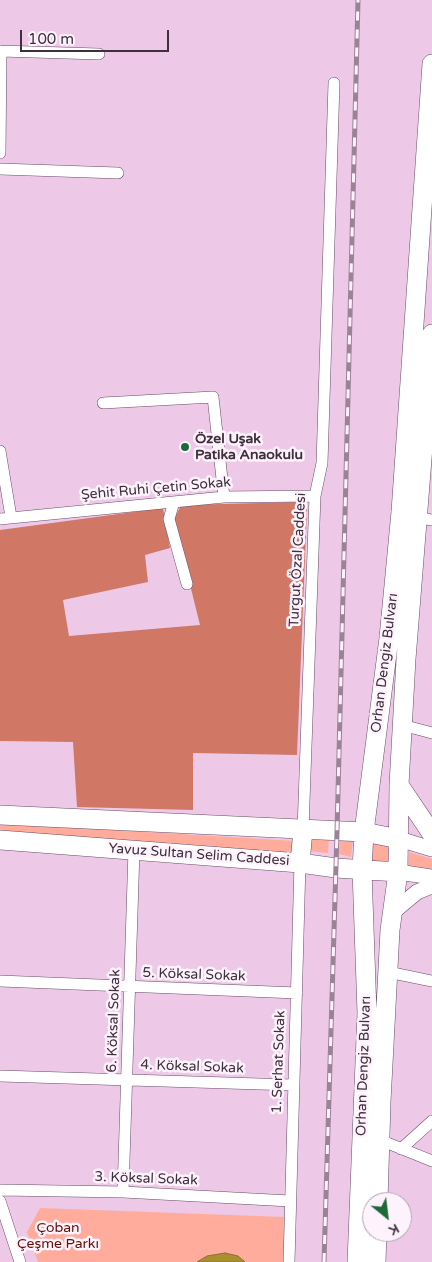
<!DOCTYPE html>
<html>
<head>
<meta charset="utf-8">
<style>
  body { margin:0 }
  #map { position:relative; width:432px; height:1262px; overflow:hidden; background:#edc9e7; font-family:"Varela Round",sans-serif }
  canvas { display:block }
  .north { position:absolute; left:362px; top:1192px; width:50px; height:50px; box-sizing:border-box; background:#fef3fc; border:1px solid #b1a5af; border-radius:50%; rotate:151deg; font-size:14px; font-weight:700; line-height:20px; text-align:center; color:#3e303c }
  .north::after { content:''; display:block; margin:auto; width:18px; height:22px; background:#1d6a39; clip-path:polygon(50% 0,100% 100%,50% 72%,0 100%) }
  .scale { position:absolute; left:20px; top:30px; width:149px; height:22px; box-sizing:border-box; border:2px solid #3e303c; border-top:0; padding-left:6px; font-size:15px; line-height:18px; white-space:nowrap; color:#3e303c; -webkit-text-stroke:4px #fef3fc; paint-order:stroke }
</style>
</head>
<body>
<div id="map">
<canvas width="432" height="1262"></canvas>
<div class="north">K</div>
<div class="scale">100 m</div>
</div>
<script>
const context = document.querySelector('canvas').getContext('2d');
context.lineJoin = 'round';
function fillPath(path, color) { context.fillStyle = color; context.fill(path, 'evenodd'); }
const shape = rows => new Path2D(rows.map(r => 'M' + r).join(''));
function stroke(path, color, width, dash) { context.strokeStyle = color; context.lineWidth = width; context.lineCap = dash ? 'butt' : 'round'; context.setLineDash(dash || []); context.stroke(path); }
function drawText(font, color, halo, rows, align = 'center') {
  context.font = font + ' "Varela Round",sans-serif'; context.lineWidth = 5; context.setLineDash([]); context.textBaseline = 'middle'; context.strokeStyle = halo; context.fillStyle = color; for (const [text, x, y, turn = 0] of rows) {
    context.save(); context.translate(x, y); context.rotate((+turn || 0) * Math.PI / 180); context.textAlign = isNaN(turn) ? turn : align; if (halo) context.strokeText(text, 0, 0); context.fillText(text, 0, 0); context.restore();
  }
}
fillPath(shape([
  [0,823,295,841,295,854,0,834],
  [307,838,329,838,328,853,306,851],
  [353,839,351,857,339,854,340,840],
  [374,842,390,846,391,857,385,863,373,862,371,859,369,848],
  [409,852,432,859,432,871,408,867],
  [40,1208,285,1217,283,1262,38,1262,27,1232]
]), '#ffac9c');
fillPath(shape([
  [300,502,307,509,297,755,193,753,193,810,77,807,73,742,0,741,0,530,163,508,170,548,145,555,148,582,63,600,69,636,200,625,174,520,181,505]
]), '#d07766');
const water = shape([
  [225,1253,238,1256,245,1262,197,1262,207,1256,225,1253]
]);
fillPath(water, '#ab8e2f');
stroke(water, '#8a7233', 1);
const minor = shape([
  [0,51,99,54],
  [0,153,1,51],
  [0,169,118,173],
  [103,403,213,397,224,497],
  [0,451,11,517],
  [174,502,169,519,187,584],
  [417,517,432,520],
  [0,519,224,497,315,496],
  [402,725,432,733],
  [303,830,315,496,322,463,334,83],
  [388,972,432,981],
  [0,981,297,993],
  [0,1076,293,1085],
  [380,1140,432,1161],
  [401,1149,432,1121],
  [0,1190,123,1192,290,1201],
  [123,1192,134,850],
  [0,1201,20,1262],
  [289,1262,300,863]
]);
const tertiary = shape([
  [399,839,432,849],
  [398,872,432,877],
  [393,912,417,892,432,886]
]);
const primary = shape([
  [399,785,432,834],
  [0,815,364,832,399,839],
  [0,840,300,863,336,868,398,872],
  [300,863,303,830],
  [378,1202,381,1102,390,930,398,872,399,785,406,659,432,334],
  [357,1262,367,1013,362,870,364,832,389,638,401,512,432,64],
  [376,1262,377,1232]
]);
stroke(minor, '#694b65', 12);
stroke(tertiary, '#694b65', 16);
stroke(primary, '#694b65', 20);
stroke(minor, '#fff', 11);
stroke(tertiary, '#fff', 15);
stroke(primary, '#fff', 19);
const rail = shape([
  [324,1262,337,832,358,0]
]);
stroke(rail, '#9c8298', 5);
stroke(rail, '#fef3fc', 3, [9]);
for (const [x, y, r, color] of [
  [185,447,5,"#1d6a39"]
]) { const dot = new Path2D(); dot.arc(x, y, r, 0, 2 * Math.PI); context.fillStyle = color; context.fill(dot); stroke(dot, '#fef3fc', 2); }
drawText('bold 14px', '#3e303c', '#fef3fc', [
  ["Özel Uşak",195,439],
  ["Patika Anaokulu",195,455]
], 'left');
drawText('14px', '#3e303c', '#fef3fc', [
  ["Şehit Ruhi Çetin Sokak",156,489,-5],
  ["Turgut Özal Caddesi",298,560,-87],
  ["Orhan Dengiz Bulvarı",385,663,-83],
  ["Yavuz Sultan Selim Caddesi",199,855,4],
  ["5. Köksal Sokak",194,975,2],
  ["6. Köksal Sokak",114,1021,-88],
  ["1. Serhat Sokak",279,1062,-88],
  ["Orhan Dengiz Bulvarı",364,1066,-88],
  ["4. Köksal Sokak",192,1067,2],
  ["3. Köksal Sokak",146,1179,2]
]);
drawText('14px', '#620f05', '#fef3fc', [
  ["Çoban",58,1228],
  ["Çeşme Parkı",58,1244]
]);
</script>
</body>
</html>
